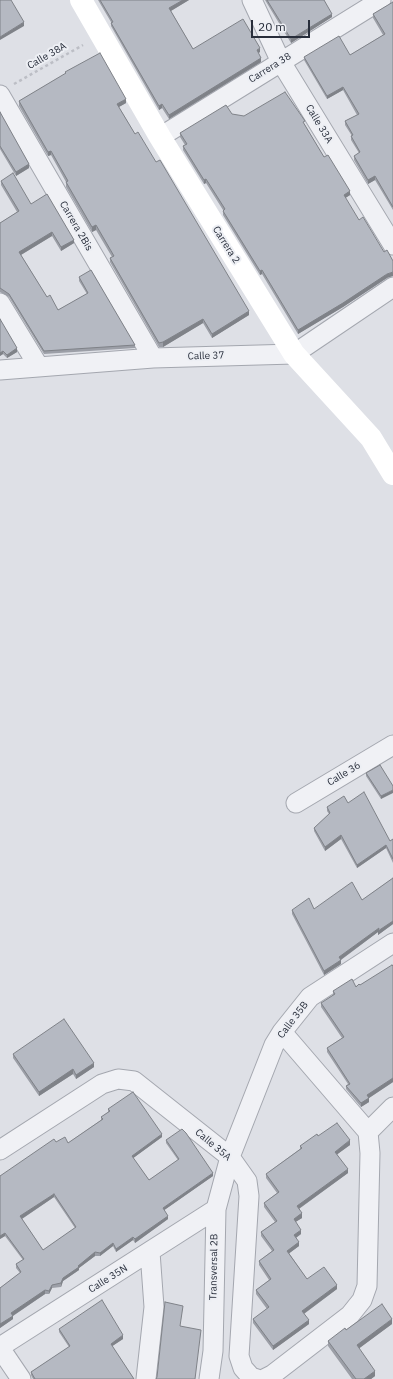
<!DOCTYPE html>
<html>
<head>
<meta charset="utf-8">
<style>
  body { margin:0 }
  #map { position:relative; width:393px; height:1379px; overflow:hidden; background:#dee0e6; font-family:"IBM Plex Sans",sans-serif }
  canvas { display:block }
  .scale { position:absolute; left:251px; top:20px; width:59px; height:18px; box-sizing:border-box; border:2px solid #282e3b; border-top:0; padding-left:5px; font-size:12px; line-height:14px; white-space:nowrap; color:#282e3b; -webkit-text-stroke:3px #edeff4; paint-order:stroke }
</style>
</head>
<body>
<div id="map">
<canvas width="393" height="1379"></canvas>
<div class="scale">20 m</div>
</div>
<script>
const context = document.querySelector('canvas').getContext('2d');
context.lineJoin = 'round';
const shape = rows => new Path2D(rows.map(r => 'M' + r).join(''));
function stroke(path, color, width, dash) { context.strokeStyle = color; context.lineWidth = width; context.lineCap = dash ? 'butt' : 'round'; context.setLineDash(dash || []); context.stroke(path); }
function fillPath(path, color) { context.fillStyle = color; context.fill(path, 'evenodd'); }
function drawText(font, color, halo, rows, align = 'center') {
  context.font = font + ' "IBM Plex Sans",sans-serif'; context.lineWidth = 4; context.setLineDash([]); context.textBaseline = 'middle'; context.strokeStyle = halo; context.fillStyle = color; for (const [text, x, y, turn = 0] of rows) {
    context.save(); context.translate(x, y); context.rotate((+turn || 0) * Math.PI / 180); context.textAlign = isNaN(turn) ? turn : align; if (halo) context.strokeText(text, 0, 0); context.fillText(text, 0, 0); context.restore();
  }
}
const street = shape([
  [252,0,281,62,393,245],
  [0,95,153,358],
  [160,137,381,0],
  [0,303,39,367],
  [0,370,153,358,294,354,393,287],
  [296,803,393,745],
  [282,1032,368,1132],
  [0,1150,102,1084,118,1079,134,1081,230,1157,247,1181,249,1196,239,1356,243,1368,251,1377,257,1379],
  [0,1347,216,1209],
  [0,1348,21,1379],
  [146,1379,154,1307,150,1252],
  [209,1379,213,1351,216,1209,230,1157,274,1045,282,1032,310,997,393,943],
  [264,1379,272,1375,350,1315,362,1300,367,1286,370,1153,368,1132,393,1107]
]);
stroke(street, '#a4a7af', 21);
stroke(shape([
  [14,84,83,45]
]), '#bcbec5', 2.5, [3, 3]);
stroke(street, '#f0f1f5', 19);
stroke(shape([
  [81,0,160,137,294,354,371,438,393,474]
]), '#fff', 22);
fillPath(shape([
  [98,0,189,0,171,11,193,49,260,52,258,53,261,62,169,119,162,108,159,110,111,26,111,22],
  [265,0,324,0,332,17,291,43],
  [393,2,393,210,375,180,368,184,354,160,354,156,359,153,351,140,351,136,352,136,345,125,345,121,357,115,343,90,327,99,304,60,304,57,350,55,383,35,373,18,373,14],
  [65,72,126,103,119,107,135,134,249,315,212,338,203,323,163,347,159,347,110,262,110,258,112,257,96,230,92,232,66,187,66,182,51,155,48,156,19,106,19,101,65,74],
  [0,112,29,168,16,176,0,149],
  [244,116,305,124,305,125,324,157,350,195,345,198,387,278,343,307,298,334,262,274,260,275,223,215,223,210,206,183,204,184,183,150,183,146,185,145,180,137,180,133],
  [1,181,31,204,74,243,61,251,52,236,21,255,47,297,58,310,87,294,79,281,79,277,135,345,135,348,44,354,9,297,0,292,0,223,17,212,1,185],
  [0,319,17,352,7,358,3,354,0,356],
  [366,773,393,786,381,799,366,776],
  [348,803,390,841,393,839,393,863,386,848,357,868,341,839,325,851,314,831,314,828,329,814,327,811,327,807],
  [393,878,393,924,378,935,378,932,341,960,341,964,324,975,292,914,292,910,314,909,362,900],
  [393,966,393,1082,369,1098,369,1102,361,1107,346,1089,346,1086,348,1084,327,1052,327,1048,342,1038,321,1007,321,1003,333,995,333,991,360,985],
  [13,1054,94,1067,76,1079,73,1074,39,1096,13,1058],
  [108,1109,162,1137,133,1158,149,1180,178,1160,166,1143,166,1140,213,1176,164,1210,168,1219,135,1243,133,1240,116,1252,113,1246,100,1256,95,1256,79,1268,79,1270,63,1281,61,1287,52,1288,49,1294,45,1294,13,1316,13,1319,0,1328,0,1288,20,1273,16,1268,16,1264,23,1260,5,1236,0,1239,0,1176,56,1142,68,1143,101,1120,101,1117,108,1112],
  [54,1197,75,1228,43,1250,22,1219],
  [318,1136,350,1145,337,1154,348,1173,299,1209,302,1218,295,1222,301,1234,296,1238,299,1246,289,1253,307,1279,337,1289,304,1314,309,1324,273,1350,253,1323,253,1319,267,1309,256,1294,256,1290,269,1280,259,1265,259,1261,272,1251,261,1236,261,1232,275,1222,264,1207,264,1203,277,1193,266,1178,266,1174,300,1149,300,1146],
  [392,1324,359,1348,375,1376,371,1379,352,1379,328,1346,328,1341,346,1330],
  [59,1329,123,1339,112,1346,134,1379,33,1379,31,1375,31,1372,69,1347,59,1332]
]), '#9c9fa7');
fillPath(shape([
  [183,0,189,0,169,12,169,8],
  [332,14,332,17,291,43,291,39],
  [24,22,24,26,0,40,0,37],
  [260,48,260,52,257,54,257,50],
  [261,58,261,62,169,119,169,115],
  [343,87,343,90,327,99,327,96],
  [126,99,126,103,117,108,117,104],
  [162,104,162,108,159,110,159,106],
  [51,151,51,155,48,156,48,152],
  [29,164,29,168,16,176,16,172],
  [375,176,375,180,368,184,368,180],
  [206,179,206,183,204,184,204,180],
  [350,191,350,195,344,199,344,195],
  [96,225,96,230,92,232,92,227],
  [52,232,52,236,19,256,19,252],
  [74,240,74,243,61,251,61,247],
  [262,270,262,274,260,275,260,271],
  [393,272,393,276,387,278,343,307,298,334,298,330,387,274],
  [249,311,249,315,212,338,212,334],
  [203,319,203,323,163,347,163,342],
  [17,348,17,352,7,358,7,355],
  [3,351,3,354,0,356,0,353],
  [393,790,393,793,381,799,381,796],
  [341,835,341,839,325,851,325,847],
  [386,845,386,848,357,868,357,865],
  [393,921,393,924,378,935,378,932,339,961,339,957,379,928],
  [341,960,341,964,324,975,324,971],
  [94,1063,94,1067,76,1079,76,1075],
  [73,1069,73,1074,39,1096,39,1092],
  [393,1078,393,1082,369,1098,369,1102,361,1107,361,1103,367,1095],
  [162,1134,162,1137,132,1159,132,1156],
  [350,1140,350,1145,335,1156,335,1152],
  [348,1169,348,1173,297,1210,297,1206],
  [213,1173,213,1176,163,1211,163,1208],
  [54,1194,54,1197,20,1220,20,1216],
  [302,1213,302,1218,294,1223,294,1219],
  [168,1216,168,1219,135,1243,135,1239],
  [301,1230,301,1234,294,1239,294,1235],
  [5,1233,5,1236,0,1239,0,1236],
  [133,1237,133,1240,116,1252,116,1249],
  [299,1242,299,1246,287,1255,287,1251],
  [113,1243,113,1246,100,1256,100,1253],
  [95,1252,95,1256,79,1268,79,1270,63,1281,61,1287,61,1283,63,1278],
  [52,1285,52,1288,49,1294,49,1291],
  [337,1285,337,1289,302,1315,302,1311],
  [45,1290,45,1294,11,1317,11,1313],
  [13,1316,13,1319,0,1328,0,1324],
  [392,1319,392,1324,357,1350,357,1345],
  [309,1320,309,1324,273,1350,273,1346],
  [123,1335,123,1339,111,1347,111,1344],
  [375,1371,375,1376,371,1379,364,1379]
]), '#7f8288');
const building = shape([
  [0,0,11,0,24,22,0,37,0,0],
  [100,0,183,0,169,8,193,49,243,19,260,48,257,50,261,58,169,115,162,104,159,106,111,23,113,22,100,0],
  [267,0,324,0,332,14,291,39,267,0],
  [393,2,393,207,375,176,368,180,354,156,360,152,351,136,353,135,345,121,359,114,343,87,327,96,304,57,339,36,350,55,385,34,373,14,393,2],
  [100,53,126,99,117,104,135,134,138,132,156,162,160,160,249,311,212,334,203,319,163,342,159,343,110,258,114,256,96,225,92,227,66,182,68,181,51,151,48,152,19,101,66,73,65,72,100,53],
  [285,92,305,121,303,122,324,157,328,155,350,191,344,195,359,220,363,217,384,252,387,250,393,261,393,272,387,274,343,303,298,330,262,270,260,271,223,211,225,209,206,179,204,180,183,146,187,144,180,133,226,105,232,114,244,116,285,92],
  [0,112,29,164,16,172,0,146,0,112],
  [13,173,31,204,47,194,74,240,61,247,52,232,19,252,47,297,50,295,58,310,88,293,79,277,91,270,135,345,44,351,9,294,0,288,0,223,19,211,1,181,13,173],
  [0,319,17,348,7,355,3,351,0,353,0,319],
  [380,765,393,786,393,790,381,796,366,773,380,765],
  [364,792,390,841,393,839,393,859,386,845,357,865,341,835,325,847,314,828,330,813,327,807,344,796,348,803,364,792],
  [393,878,393,921,378,931,379,928,339,957,341,960,324,971,292,910,309,898,314,909,352,882,362,900,393,878],
  [392,965,393,966,393,1078,367,1095,369,1098,361,1103,346,1086,350,1084,327,1048,344,1037,321,1003,335,994,333,991,352,979,356,987,359,984,360,985,392,965],
  [64,1019,94,1063,76,1075,73,1069,39,1092,13,1054,64,1019],
  [133,1092,162,1134,132,1156,149,1180,179,1159,166,1140,182,1129,186,1133,213,1173,163,1208,168,1216,135,1239,133,1237,116,1249,113,1243,100,1253,95,1252,78,1266,79,1267,63,1278,61,1283,52,1285,49,1291,45,1290,11,1313,13,1316,0,1324,0,1288,21,1272,16,1264,24,1259,5,1233,0,1236,0,1176,54,1139,56,1142,65,1137,68,1143,103,1119,101,1117,110,1111,108,1109,133,1092],
  [54,1194,76,1227,43,1250,20,1216,54,1194],
  [337,1123,350,1140,335,1152,348,1169,297,1206,302,1213,294,1219,301,1230,294,1235,299,1242,287,1251,307,1279,324,1267,337,1285,302,1311,309,1320,273,1346,253,1319,269,1307,256,1290,271,1279,259,1261,274,1250,261,1232,277,1221,264,1203,279,1192,266,1174,302,1148,300,1146,317,1134,318,1136,337,1123],
  [102,1300,123,1335,111,1344,134,1379,35,1379,31,1372,70,1346,59,1329,102,1300],
  [165,1302,183,1306,180,1326,201,1330,195,1379,156,1379,157,1377,165,1302],
  [382,1304,392,1319,357,1345,375,1371,364,1379,356,1379,328,1341,345,1328,346,1330,382,1304]
]);
fillPath(building, '#b5b9c2');
stroke(building, '#7f8288', 1);
drawText('10px', '#282e3b', '#edeff4', [
  ["Calle 38A",47,56,-30],
  ["Carrera 38",270,68,-32],
  ["Calle 33A",319,124,59],
  ["Carrera 2Bis",76,226,60],
  ["Carrera 2",226,245,58],
  ["Calle 37",206,356,-2],
  ["Calle 36",344,774,-31],
  ["Calle 35B",293,1020,-53],
  ["Calle 35A",213,1145,40],
  ["Transversal 2B",214,1267,-89],
  ["Calle 35N",108,1279,-32]
]);
</script>
</body>
</html>
